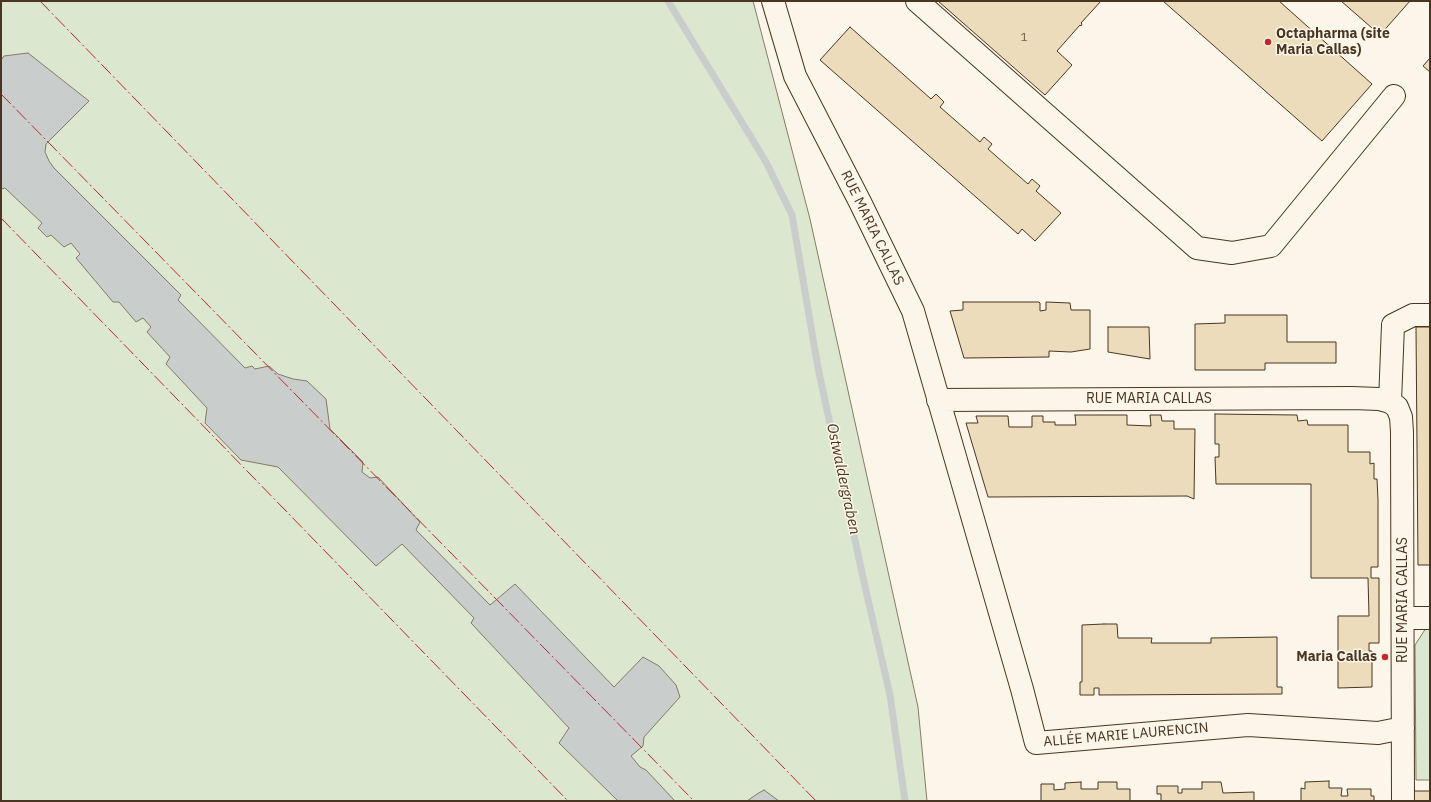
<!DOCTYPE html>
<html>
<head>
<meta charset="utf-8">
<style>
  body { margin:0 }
  #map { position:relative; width:1431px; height:802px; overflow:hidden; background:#fbf6e9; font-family:"IBM Plex Sans",sans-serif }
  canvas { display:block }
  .frame { position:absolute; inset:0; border:2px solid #4a3520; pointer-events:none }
</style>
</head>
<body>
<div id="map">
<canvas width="1431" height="802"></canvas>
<div class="frame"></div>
</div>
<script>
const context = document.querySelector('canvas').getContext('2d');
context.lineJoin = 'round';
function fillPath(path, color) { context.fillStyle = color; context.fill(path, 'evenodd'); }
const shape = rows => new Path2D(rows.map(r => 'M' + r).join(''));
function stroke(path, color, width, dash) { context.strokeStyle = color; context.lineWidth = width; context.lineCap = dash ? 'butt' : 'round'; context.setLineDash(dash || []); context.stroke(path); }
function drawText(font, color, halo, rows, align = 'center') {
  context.font = font + ' "IBM Plex Sans",sans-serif'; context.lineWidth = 3; context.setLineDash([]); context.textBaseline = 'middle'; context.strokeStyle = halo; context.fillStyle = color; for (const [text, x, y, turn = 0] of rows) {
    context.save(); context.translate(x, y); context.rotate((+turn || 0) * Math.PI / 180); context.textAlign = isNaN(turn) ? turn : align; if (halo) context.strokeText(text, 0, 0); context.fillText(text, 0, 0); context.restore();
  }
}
const green = shape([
  [1,1,753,1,810,219,918,707,927,801,1,801,1,1],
  [1426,628,1430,628,1430,780,1416,780,1415,645,1426,628]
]);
fillPath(green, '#dce7d0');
stroke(green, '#887966', 1);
const water = shape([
  [28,53,89,101,46,144,45,152,49,161,54,168,181,295,178,300,245,368,252,366,255,369,269,366,278,374,293,379,307,381,326,399,330,429,363,462,362,472,370,478,378,477,420,522,416,530,490,605,515,584,614,687,643,657,659,666,676,685,680,697,644,737,643,746,631,756,640,767,646,770,675,801,618,801,559,743,569,728,471,623,474,618,402,544,376,566,278,467,241,460,205,423,207,408,166,364,170,357,147,332,151,327,143,318,136,322,119,302,113,302,76,258,80,254,71,243,64,247,51,235,47,237,38,228,42,223,5,188,1,189,1,60,4,56,28,53],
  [764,790,779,801,747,801,757,794,764,790]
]);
fillPath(water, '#c9cecd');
stroke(water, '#887966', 1);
stroke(shape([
  [668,1,766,162,792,215,818,368,864,582,890,695,905,801]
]), '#c9cecd', 7);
const building = shape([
  [938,1,1101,1,1081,23,1082,24,1081,26,1080,25,1057,51,1072,65,1045,95,938,1],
  [1163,1,1279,1,1372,84,1322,141,1163,1],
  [1341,1,1410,1,1380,35,1341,1],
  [850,27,931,99,936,94,944,102,940,107,980,142,984,137,992,144,988,149,1028,184,1032,179,1040,186,1036,191,1061,213,1035,241,1022,229,1018,234,820,60,850,27],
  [1430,58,1430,72,1423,66,1430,58],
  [963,302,1039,302,1040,303,1040,311,1046,310,1046,302,1070,303,1071,310,1090,310,1090,349,1071,352,1049,351,1049,357,964,358,950,311,963,310,963,302],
  [1225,315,1287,315,1287,342,1336,342,1336,363,1265,363,1265,370,1195,370,1195,324,1225,323,1225,315],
  [1108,327,1149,327,1150,359,1108,352,1108,327],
  [1416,327,1430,327,1430,565,1418,565,1416,327],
  [1215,414,1297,415,1298,421,1307,420,1308,425,1348,425,1348,452,1370,452,1370,464,1374,463,1374,479,1377,479,1378,500,1378,567,1371,567,1371,578,1379,578,1379,643,1369,643,1369,651,1372,651,1372,687,1338,688,1338,616,1369,616,1368,578,1311,578,1311,484,1216,484,1215,457,1219,457,1219,444,1215,444,1215,414],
  [1075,415,1127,415,1127,425,1151,426,1150,415,1161,415,1162,421,1174,421,1174,429,1195,429,1194,499,1187,496,988,497,966,423,978,423,976,416,1008,416,1009,427,1032,427,1032,416,1043,416,1043,422,1055,422,1055,425,1076,425,1075,415],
  [1104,624,1117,624,1118,638,1152,638,1151,643,1211,643,1211,638,1277,637,1277,687,1282,687,1282,694,1099,695,1099,688,1094,688,1094,695,1080,695,1080,682,1082,682,1082,625,1104,624],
  [1329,781,1329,788,1342,788,1341,796,1348,796,1347,789,1371,789,1371,796,1374,796,1374,801,1301,801,1301,788,1305,789,1305,782,1329,781],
  [1081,782,1081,789,1098,789,1098,782,1117,782,1117,789,1130,789,1130,801,1041,801,1041,784,1054,784,1054,790,1065,789,1065,783,1081,782],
  [1202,782,1221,782,1223,793,1254,792,1254,801,1161,801,1161,794,1157,794,1157,786,1178,786,1178,793,1182,793,1182,789,1202,789,1202,782],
  [1414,791,1430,791,1430,801,1414,801,1414,791]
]);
fillPath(building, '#ecdcbc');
stroke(building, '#4a3520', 1);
const minor = shape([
  [773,1,795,76,860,202,913,311,1022,689,1036,743,1248,725,1378,733,1403,728],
  [917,1,1197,248,1232,253,1271,246,1394,96],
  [938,400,1352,398,1379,399,1390,402,1397,407,1401,417,1402,432,1403,801],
  [1390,402,1393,325,1413,315,1430,315],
  [1403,618,1430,618]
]);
stroke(minor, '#4a3520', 24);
stroke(minor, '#fbf6e9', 22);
stroke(shape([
  [40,1,816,801],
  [1,94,694,801],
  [1,218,568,801]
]), '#c62828', 1, [14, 3, 2, 3]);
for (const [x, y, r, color] of [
  [1268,42,4,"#c62828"],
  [1385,657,4,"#c62828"]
]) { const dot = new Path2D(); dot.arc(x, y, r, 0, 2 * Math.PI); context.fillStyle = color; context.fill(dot); stroke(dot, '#fbf6e9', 1.5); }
drawText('12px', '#725f47', null, [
  ["1",1024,38]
]);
drawText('bold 14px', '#4a3520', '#fbf6e9', [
  ["Octapharma (site",1276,34],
  ["Maria Callas)",1276,50],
  ["Maria Callas",1377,657,"right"]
], 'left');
drawText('14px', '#4a3520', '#fbf6e9', [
  ["RUE MARIA CALLAS",872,228,64],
  ["RUE MARIA CALLAS",1149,399],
  ["RUE MARIA CALLAS",1403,600,-90],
  ["ALLÉE MARIE LAURENCIN",1126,735,-5]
]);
drawText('italic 15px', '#4a3520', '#fbf6e9', [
  ["Ostwaldergraben",843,479,78]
]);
</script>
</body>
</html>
